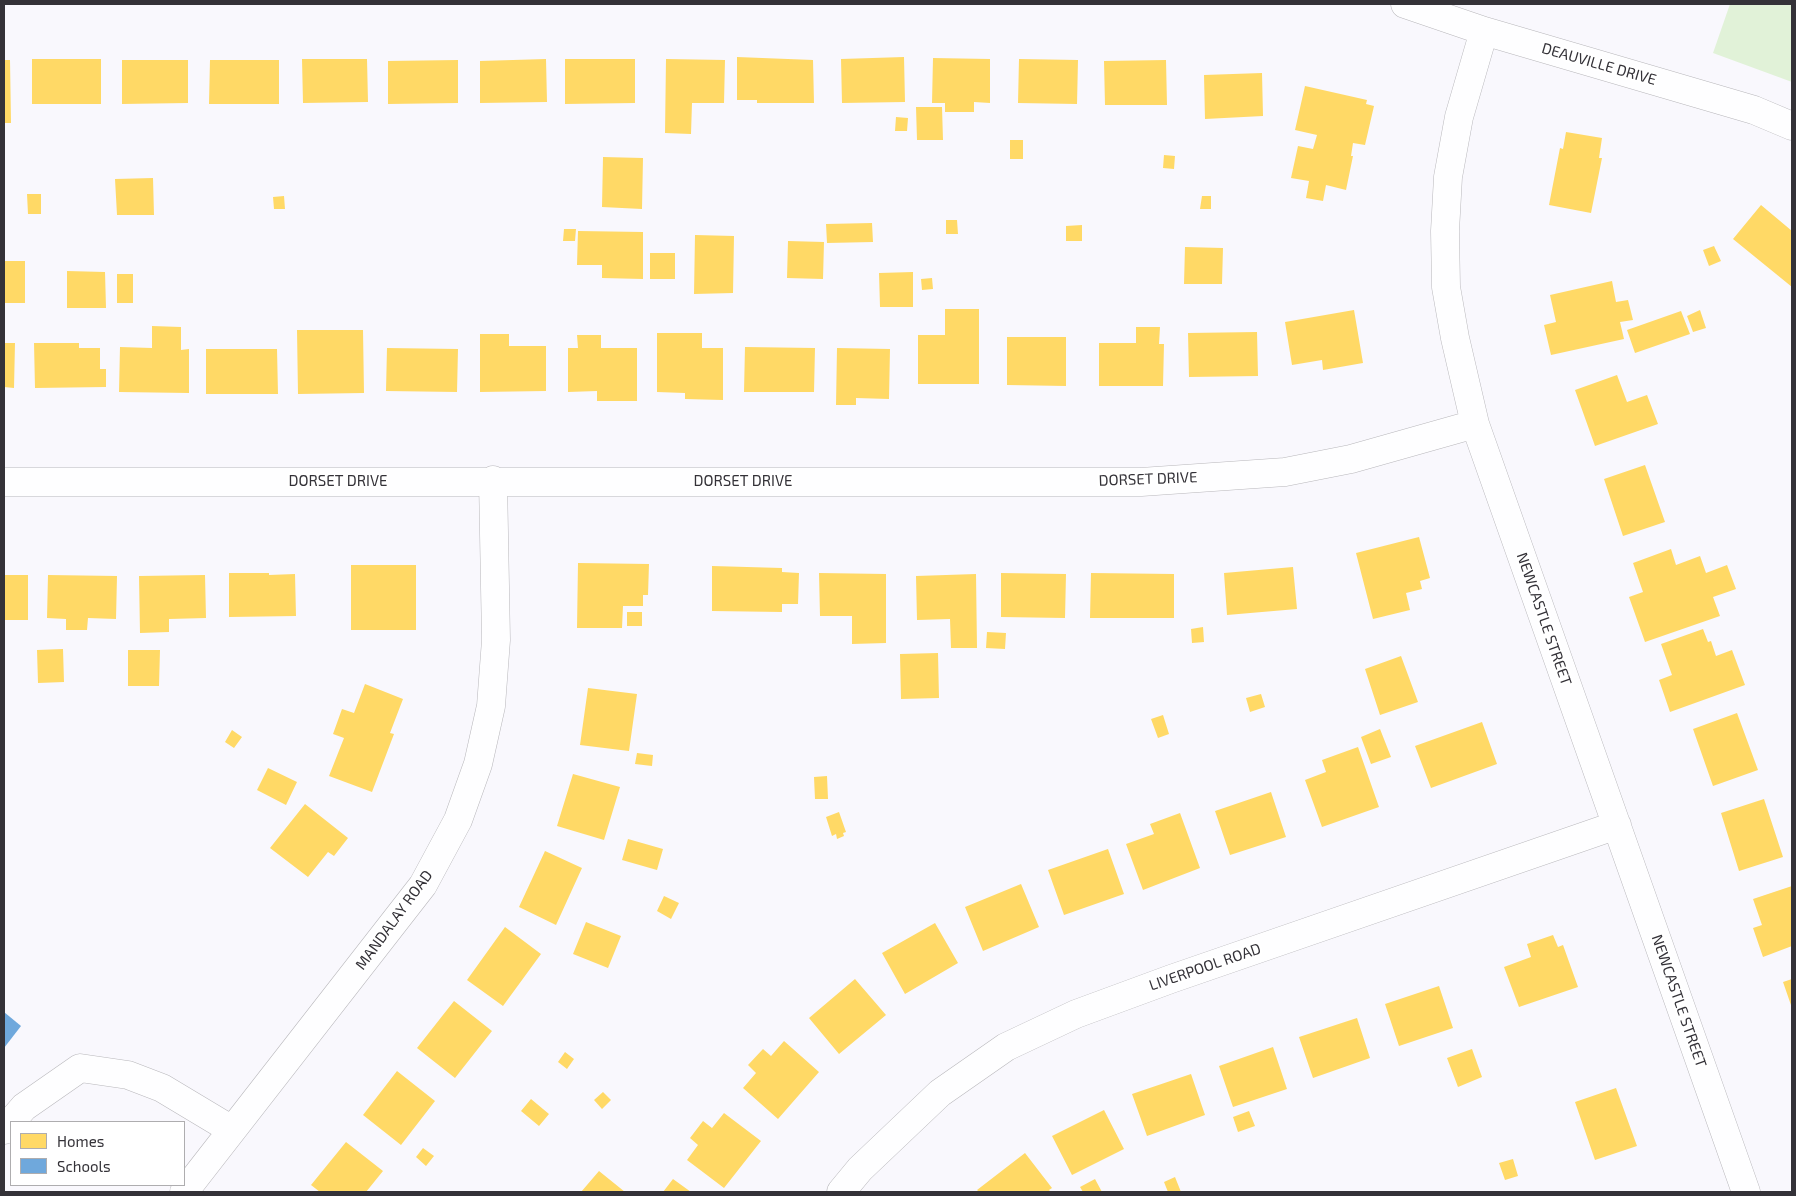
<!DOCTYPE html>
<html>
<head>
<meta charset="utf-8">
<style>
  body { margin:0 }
  #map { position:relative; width:1796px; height:1196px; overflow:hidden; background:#f9f8fd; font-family:"Exo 2",sans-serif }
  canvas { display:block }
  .frame { position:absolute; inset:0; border:5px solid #343238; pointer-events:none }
  .legend { position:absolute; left:10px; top:1121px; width:175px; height:65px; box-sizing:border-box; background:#fff; border:1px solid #aeadaf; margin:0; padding:6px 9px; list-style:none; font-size:15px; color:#343238 }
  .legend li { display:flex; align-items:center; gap:10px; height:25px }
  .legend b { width:25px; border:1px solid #aeadaf }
</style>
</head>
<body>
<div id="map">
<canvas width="1796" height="1196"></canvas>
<div class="frame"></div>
<ul class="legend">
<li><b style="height:14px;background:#ffd966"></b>Homes</li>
<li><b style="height:14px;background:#6fa8dc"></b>Schools</li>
</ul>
</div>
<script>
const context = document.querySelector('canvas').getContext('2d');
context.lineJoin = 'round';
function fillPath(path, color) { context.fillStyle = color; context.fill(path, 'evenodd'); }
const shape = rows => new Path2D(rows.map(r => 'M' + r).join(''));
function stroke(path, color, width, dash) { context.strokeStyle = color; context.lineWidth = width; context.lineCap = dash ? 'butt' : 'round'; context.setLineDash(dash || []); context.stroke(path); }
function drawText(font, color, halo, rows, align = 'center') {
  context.font = font + ' "Exo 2",sans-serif'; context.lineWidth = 5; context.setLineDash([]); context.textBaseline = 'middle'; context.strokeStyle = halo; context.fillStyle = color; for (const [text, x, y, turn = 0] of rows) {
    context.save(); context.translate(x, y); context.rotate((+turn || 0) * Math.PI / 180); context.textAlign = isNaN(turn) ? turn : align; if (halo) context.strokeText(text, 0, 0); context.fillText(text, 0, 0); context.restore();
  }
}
fillPath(shape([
  [1730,4,1792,4,1792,82,1713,53]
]), '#e1f2d8');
fillPath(shape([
  [737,57,813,60,814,103,757,103,757,100,737,100],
  [904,57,905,102,842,103,841,59],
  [933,58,990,59,990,103,974,102,974,112,945,112,945,103,932,103],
  [32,59,101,59,101,104,32,104],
  [302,59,367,59,368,102,303,103],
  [546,59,547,102,480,103,480,61],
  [565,59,635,59,635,103,565,104],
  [666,59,725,60,724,103,692,103,691,134,665,133],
  [1019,59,1078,60,1077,104,1018,103],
  [4,60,10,60,11,123,4,123],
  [122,60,188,60,188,103,122,104],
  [210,60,279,60,279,104,209,104],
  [458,60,458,103,388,104,388,61],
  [1166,60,1167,105,1105,105,1104,61],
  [1262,73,1263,116,1205,119,1204,75],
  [1305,86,1367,100,1366,104,1374,106,1365,145,1353,143,1351,156,1353,156,1346,190,1326,185,1323,201,1306,198,1309,181,1291,178,1298,146,1313,149,1317,135,1295,130],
  [916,107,942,107,943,140,917,140],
  [896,117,908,118,907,131,895,131],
  [1566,132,1602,138,1599,158,1602,158,1591,213,1549,205,1560,148,1563,149],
  [1010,140,1023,140,1023,159,1010,159],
  [1164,155,1175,156,1174,169,1163,168],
  [603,157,643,158,642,209,602,207],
  [153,178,154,215,117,215,115,179],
  [27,194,41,194,41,214,28,214],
  [284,196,285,209,274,209,273,197],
  [1202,196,1211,196,1211,209,1200,209],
  [1761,205,1792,231,1792,287,1733,239],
  [946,220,957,220,958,234,946,234],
  [872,223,873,242,827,243,826,224],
  [1082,225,1082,241,1066,241,1066,226],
  [564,229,576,229,575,241,563,241],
  [578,231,643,232,643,279,602,278,602,265,577,265],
  [695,235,734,236,733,293,694,294],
  [788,241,824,242,823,279,787,278],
  [1714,246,1721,261,1709,266,1703,250],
  [1185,247,1223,248,1222,284,1184,284],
  [650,253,675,253,675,279,650,279],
  [4,261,25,261,25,303,4,303],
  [67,271,105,272,106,308,67,308],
  [913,272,913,307,880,307,879,273],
  [117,274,133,274,133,303,117,303],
  [932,278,933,289,922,290,921,279],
  [1612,281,1616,302,1628,300,1633,320,1620,322,1624,339,1551,355,1544,325,1556,322,1550,295],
  [945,309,979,309,979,384,918,384,918,335,945,335],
  [1354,310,1363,363,1323,370,1322,360,1292,365,1285,322],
  [1700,310,1706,328,1693,332,1687,316],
  [1681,311,1690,334,1635,353,1627,330],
  [152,326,181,327,181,350,189,349,189,393,119,392,120,347,152,348],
  [1136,327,1160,327,1159,344,1164,344,1163,386,1099,386,1099,343,1136,343],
  [297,330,363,330,364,393,298,394],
  [1257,332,1258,376,1189,377,1188,333],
  [657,333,702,333,702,348,723,348,723,400,685,399,685,393,657,392],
  [480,334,509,334,509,346,546,346,546,391,480,392],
  [577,335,601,335,601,348,637,348,637,401,597,401,597,391,568,392,568,348,578,348],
  [1007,337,1066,337,1066,386,1007,385],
  [4,343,15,343,14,388,4,387],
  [34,343,79,343,79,348,100,348,100,369,106,369,106,387,35,388],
  [745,347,815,348,814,392,744,392],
  [387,348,458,349,457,392,386,391],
  [837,348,890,349,889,399,856,398,856,405,836,405],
  [206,349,277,349,278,394,206,394],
  [1617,375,1627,402,1647,395,1658,424,1595,446,1575,390],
  [1645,465,1665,522,1623,536,1604,479],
  [1419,537,1430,578,1420,581,1422,589,1406,593,1410,610,1373,619,1356,553],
  [1671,549,1676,565,1700,556,1706,573,1727,565,1736,589,1713,597,1720,616,1645,642,1629,597,1643,592,1633,563],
  [578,563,649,564,648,595,643,595,643,606,623,606,622,628,577,628],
  [351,565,416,565,416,630,351,630],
  [712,566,782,568,782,572,799,573,798,604,782,604,782,612,712,611],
  [1293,567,1297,609,1227,615,1224,573],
  [229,573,269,573,269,575,295,574,296,616,229,617],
  [819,573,886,574,886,643,852,644,852,616,820,616],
  [1001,573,1066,574,1065,618,1001,617],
  [1091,573,1174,574,1174,618,1090,618],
  [976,574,977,648,951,648,950,619,917,620,916,576],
  [4,575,28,575,28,620,4,620],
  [48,575,117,576,116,619,88,618,87,630,66,630,66,619,47,618],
  [205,575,206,618,169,619,169,632,140,633,139,576],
  [627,612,642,612,642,626,627,626],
  [1203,627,1204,642,1192,643,1191,629],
  [1703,629,1708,642,1711,641,1716,656,1732,650,1745,685,1670,712,1659,680,1672,675,1661,644],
  [987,632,1006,633,1005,649,986,648],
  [63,649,64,682,38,683,37,650],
  [128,650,160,650,159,686,128,686],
  [938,653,939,698,901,699,900,654],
  [1401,656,1418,702,1380,715,1365,669],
  [365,684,403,699,390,733,394,734,372,792,329,776,344,738,333,734,342,709,354,713],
  [588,688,637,694,629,751,580,745],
  [1261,694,1265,707,1250,712,1246,698],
  [1737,713,1758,770,1713,786,1693,729],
  [1163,715,1169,734,1158,738,1151,719],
  [1482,722,1497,764,1431,788,1415,746],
  [1380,729,1391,757,1371,764,1361,737],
  [232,730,242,737,234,748,225,742],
  [1358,747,1379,807,1322,827,1305,780,1326,772,1322,760],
  [637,753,653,755,652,766,635,764],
  [268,768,297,782,286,805,257,790],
  [573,774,620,787,604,840,557,826],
  [827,776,828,799,815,799,814,777],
  [1271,792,1286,837,1230,855,1215,811],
  [1764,799,1783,857,1739,871,1721,813],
  [305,804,348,838,334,856,328,852,308,877,270,848],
  [839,812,846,832,843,833,844,836,837,839,836,834,832,836,826,817],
  [1180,813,1200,868,1143,890,1126,844,1154,834,1150,824],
  [628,839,663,849,657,870,622,860],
  [1108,849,1124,894,1064,915,1048,870],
  [545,851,582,868,556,925,519,907],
  [1021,884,1039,927,983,951,965,907],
  [1792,886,1792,946,1763,957,1753,928,1762,925,1753,899],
  [664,896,679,903,671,919,657,911],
  [586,922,621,936,608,968,573,954],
  [935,923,958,963,905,994,882,953],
  [505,927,541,954,503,1006,467,980],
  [1553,935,1558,947,1563,945,1578,987,1519,1007,1504,967,1531,957,1527,944],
  [855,979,886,1015,839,1054,809,1018],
  [1792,979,1792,1008,1783,982],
  [1439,986,1453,1028,1399,1046,1385,1004],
  [454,1001,492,1031,455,1078,417,1048],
  [1357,1018,1370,1058,1313,1078,1299,1037],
  [784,1041,819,1072,778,1119,743,1088,756,1073,748,1065,763,1049,771,1056],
  [1273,1047,1287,1089,1233,1107,1219,1066],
  [1472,1049,1482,1077,1458,1087,1447,1058],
  [565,1052,574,1059,567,1069,558,1062],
  [397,1071,435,1101,401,1145,363,1115],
  [1191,1074,1205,1115,1147,1136,1132,1094],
  [1616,1088,1637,1146,1595,1160,1575,1102],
  [603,1092,611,1100,602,1109,594,1100],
  [531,1099,549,1114,539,1126,521,1111],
  [1104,1110,1124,1149,1072,1175,1052,1136],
  [1249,1111,1255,1126,1238,1132,1233,1117],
  [724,1113,761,1141,724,1188,687,1160,698,1145,690,1138,703,1121,712,1128],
  [346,1142,383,1171,366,1192,320,1192,311,1185],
  [423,1148,434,1156,426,1166,416,1157],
  [1025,1153,1052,1188,1049,1190,1051,1192,979,1192,977,1190],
  [1513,1159,1518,1176,1505,1180,1499,1163],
  [599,1171,625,1192,581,1192],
  [1175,1177,1181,1192,1168,1192,1164,1182],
  [673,1179,691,1192,663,1192],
  [1095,1179,1102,1192,1083,1192,1080,1187]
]), '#ffd966');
fillPath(shape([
  [4,1012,21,1026,4,1048]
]), '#6fa8dc');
const minor = shape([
  [1405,4,1484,31,1754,110,1792,126],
  [1484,31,1459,117,1448,177,1445,231,1446,287,1455,338,1475,424,1746,1192],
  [4,482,1141,482,1285,472,1351,459,1475,424],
  [4,1130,24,1107,80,1068,128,1075,162,1088,232,1130],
  [184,1192,423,885,458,820,478,764,491,706,496,640,493,480],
  [841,1192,860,1169,940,1093,1006,1047,1076,1014,1171,979,1617,825]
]);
stroke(minor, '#b8b7bb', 29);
stroke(minor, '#fefeff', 28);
drawText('15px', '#343238', '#fff', [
  ["DEAUVILLE DRIVE",1599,64,16],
  ["DORSET DRIVE",1148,479,-2],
  ["DORSET DRIVE",338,481],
  ["DORSET DRIVE",743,481],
  ["NEWCASTLE STREET",1544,619,71],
  ["MANDALAY ROAD",394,920,-54],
  ["LIVERPOOL ROAD",1205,967,-19],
  ["NEWCASTLE STREET",1679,1001,71]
]);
</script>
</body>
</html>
